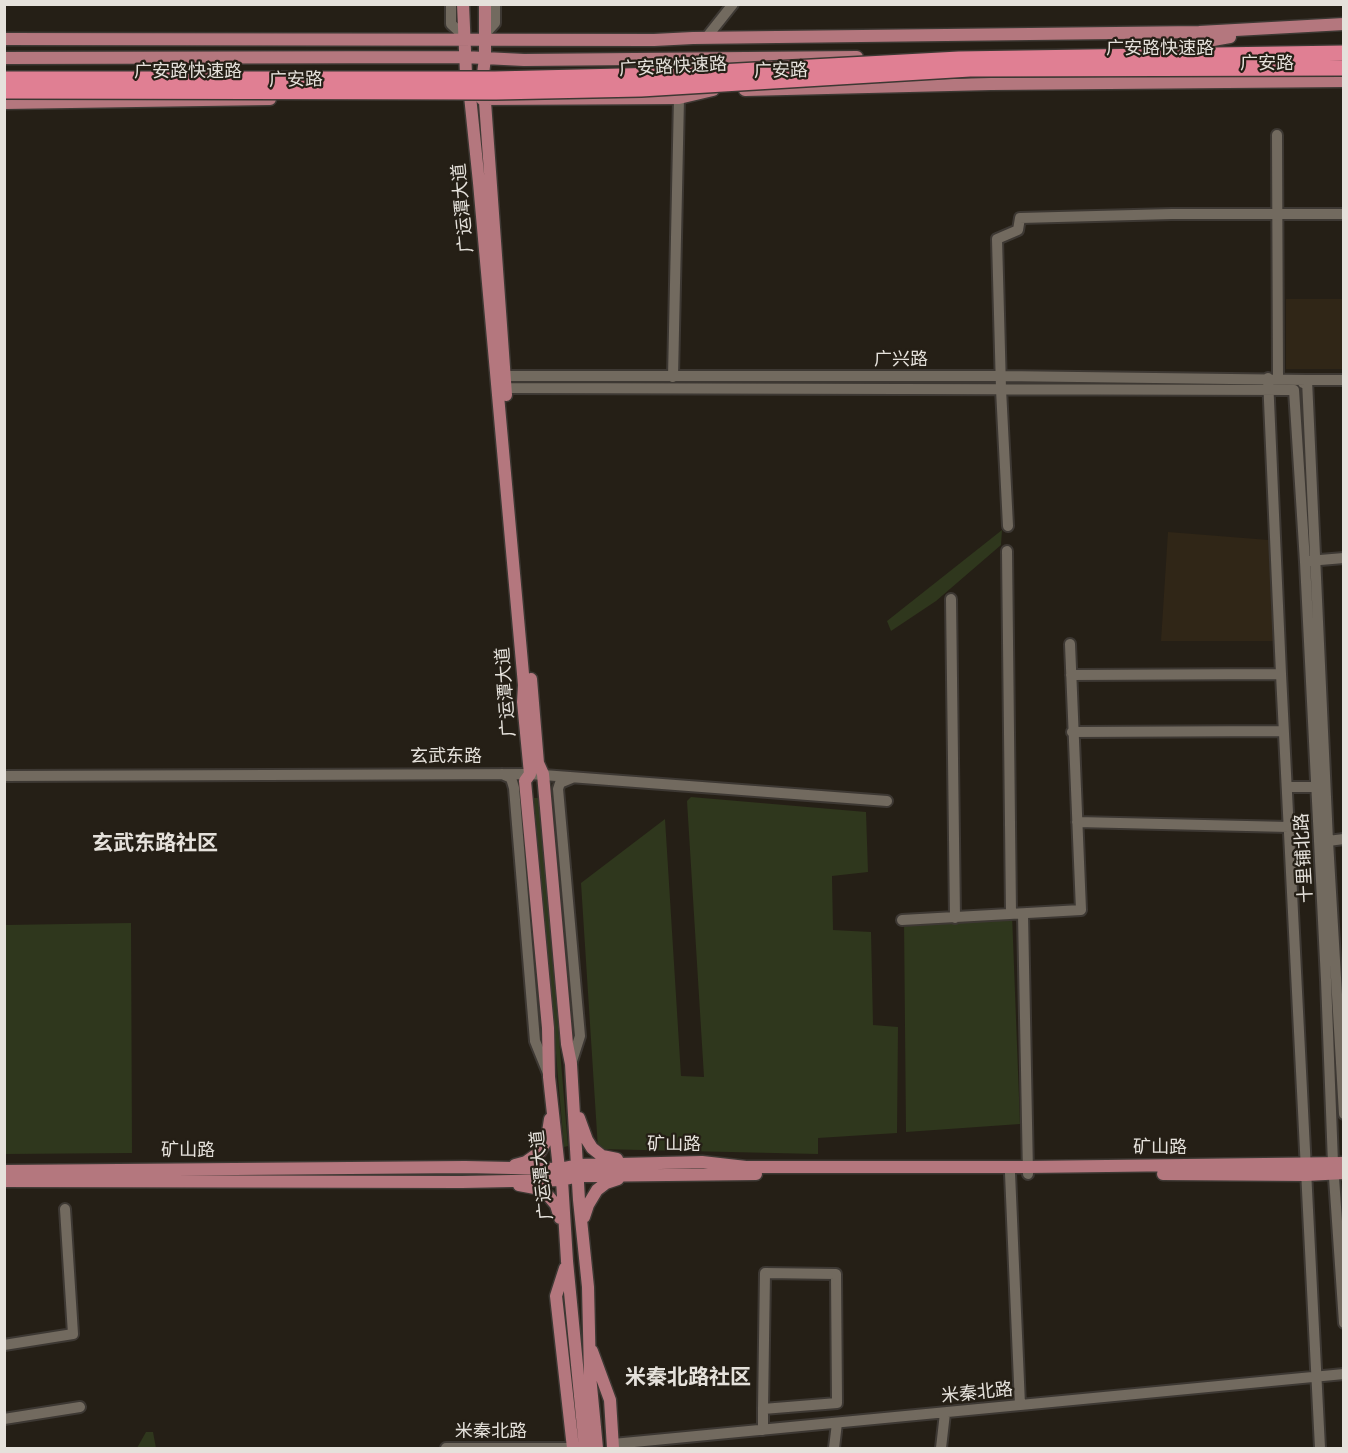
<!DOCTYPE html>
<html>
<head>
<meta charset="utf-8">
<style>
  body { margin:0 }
  #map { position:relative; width:1348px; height:1453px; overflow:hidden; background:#251f16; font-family:Montserrat,sans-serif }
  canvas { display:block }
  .frame { position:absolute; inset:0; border:6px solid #e5e1db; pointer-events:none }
</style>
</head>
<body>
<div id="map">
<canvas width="1348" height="1453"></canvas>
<div class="frame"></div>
</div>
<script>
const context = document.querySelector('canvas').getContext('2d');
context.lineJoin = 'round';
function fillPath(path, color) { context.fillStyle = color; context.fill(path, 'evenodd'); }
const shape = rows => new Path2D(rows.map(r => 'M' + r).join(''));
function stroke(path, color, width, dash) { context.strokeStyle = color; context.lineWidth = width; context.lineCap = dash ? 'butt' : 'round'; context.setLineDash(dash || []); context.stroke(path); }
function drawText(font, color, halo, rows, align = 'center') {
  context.font = font + ' Montserrat,"Noto Sans SC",sans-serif'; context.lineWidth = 4.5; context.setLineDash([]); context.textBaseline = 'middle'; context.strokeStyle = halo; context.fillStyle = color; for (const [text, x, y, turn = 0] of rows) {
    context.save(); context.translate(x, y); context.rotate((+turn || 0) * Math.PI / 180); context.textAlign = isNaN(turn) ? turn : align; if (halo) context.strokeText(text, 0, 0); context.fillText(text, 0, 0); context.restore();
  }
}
fillPath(shape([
  [1286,299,1343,299,1343,369,1286,369],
  [1168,532,1269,540,1273,641,1161,641]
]), '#302617');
fillPath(shape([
  [1002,530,1001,545,936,601,891,631,887,621],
  [691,797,866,812,868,872,832,876,833,930,871,932,873,1025,898,1027,897,1133,818,1138,818,1154,598,1149,581,883,665,819,681,1076,704,1077,687,801],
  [534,798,539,798,568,1146,564,1147],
  [1012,914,1020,1124,906,1132,904,920],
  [131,923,132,1153,6,1154,5,925],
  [146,1432,153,1432,156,1448,137,1448]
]), '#2f371d');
const minor = shape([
  [451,4,451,24,463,35],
  [485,34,495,23,495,4],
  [706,38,733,4],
  [1277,135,1278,379],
  [498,373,505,376,1002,376,1307,380,1328,841,1344,1114],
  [673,377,679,98],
  [1268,378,1281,674,1320,1448],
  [1303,383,1307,380,1344,380],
  [500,384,505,388,1294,390],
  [1294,390,1305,562,1326,980,1333,1163,1344,1323],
  [1008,526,1001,389,997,239,1018,230,1020,218,1172,214,1344,214],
  [1007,551,1011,914],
  [1308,561,1344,558],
  [951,599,955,918],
  [1071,675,1281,674],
  [1072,732,1283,731],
  [502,774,511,778,514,788,535,1041,548,1073],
  [4,776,530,774,887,801],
  [1287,787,1317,787],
  [1077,822,1289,827],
  [1328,841,1344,839],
  [1023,914,1028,1174],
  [902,920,1081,910,1070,644],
  [571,1064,580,1036,558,789,560,783,572,778],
  [1010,1173,1020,1405],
  [4,1345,73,1334,65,1209],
  [4,1419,80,1407],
  [763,1430,763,1409,765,1273,836,1274,837,1403,763,1409],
  [613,1444,1344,1374],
  [446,1448,573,1448],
  [834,1448,837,1423],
  [941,1448,945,1413]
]);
const major = shape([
  [463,4,466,74,470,96,479,183,524,685,523,702,530,774,525,781,548,1028,549,1077,559,1169,562,1180,567,1261,585,1448],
  [485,4,485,58,483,74,506,395],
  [4,39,654,40,693,38,1199,32,1344,24],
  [1156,50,1230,37],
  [4,58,464,57,524,60,857,57],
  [745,90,991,84,1344,81],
  [482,99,679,98,713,90],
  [4,103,270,99],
  [531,679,538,763,543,774,567,1044,571,1064,579,1200,588,1287,590,1375,597,1448],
  [579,1118,587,1140,592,1148,602,1156,617,1159],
  [515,1165,526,1162,540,1152,547,1139,550,1119],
  [4,1171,465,1167,559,1169,578,1165,702,1162,746,1167,1028,1167,1344,1163],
  [1163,1174,1306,1175,1344,1173],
  [4,1181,462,1182,562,1180,578,1176,756,1174],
  [519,1185,535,1188,546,1193,556,1205,560,1218],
  [584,1217,588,1205,597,1190,606,1183,618,1179],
  [565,1268,556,1296,573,1448],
  [592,1351,610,1400,613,1448]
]);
stroke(minor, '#3d3833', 14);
stroke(major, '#3d3833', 15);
stroke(minor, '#726a5f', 10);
stroke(major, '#b4777e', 12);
const highwayBridge = shape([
  [4,79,495,79,664,75,959,59,1344,53],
  [4,91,496,92,641,89,970,69,1344,68]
]);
stroke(highwayBridge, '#3d3833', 18, []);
stroke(highwayBridge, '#e07f93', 15);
drawText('18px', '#e5e1db', '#251f16', [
  ["广安路快速路",1160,49],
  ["广安路",1267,64],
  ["广安路快速路",673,67,-3],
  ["广安路",781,71,-1],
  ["广安路快速路",188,72],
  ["广安路",296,80,-1],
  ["广运潭大道",463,208,-95],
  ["广兴路",901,360],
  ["广运潭大道",506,692,-94],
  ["玄武东路",446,757],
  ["十里铺北路",1304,858,-93],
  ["矿山路",674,1145],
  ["矿山路",1160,1148],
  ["矿山路",188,1151],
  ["广运潭大道",542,1175,-96],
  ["米秦北路",977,1393,-6],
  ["米秦北路",491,1432]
]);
drawText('bold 21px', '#e5e1db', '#251f16', [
  ["玄武东路社区",155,844],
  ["米秦北路社区",688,1378]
]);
</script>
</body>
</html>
